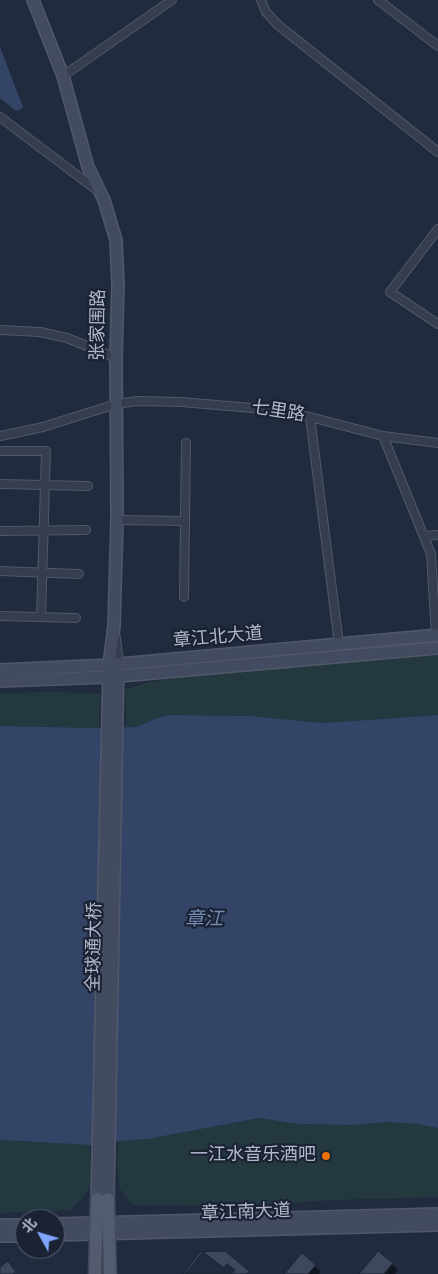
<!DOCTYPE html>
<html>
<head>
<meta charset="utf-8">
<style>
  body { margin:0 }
  #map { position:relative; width:438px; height:1274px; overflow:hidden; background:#212b3e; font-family:"Titillium Web","Noto Sans SC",sans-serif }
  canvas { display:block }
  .north { position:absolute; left:15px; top:1209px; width:50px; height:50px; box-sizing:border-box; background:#1a2233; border:1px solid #565e6f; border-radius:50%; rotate:309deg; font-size:14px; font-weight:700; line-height:20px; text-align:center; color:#b1b8c9 }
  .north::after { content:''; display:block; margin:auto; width:18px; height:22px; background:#80a5ff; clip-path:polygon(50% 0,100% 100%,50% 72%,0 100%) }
</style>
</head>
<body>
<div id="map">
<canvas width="438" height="1274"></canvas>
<div class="north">北</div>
</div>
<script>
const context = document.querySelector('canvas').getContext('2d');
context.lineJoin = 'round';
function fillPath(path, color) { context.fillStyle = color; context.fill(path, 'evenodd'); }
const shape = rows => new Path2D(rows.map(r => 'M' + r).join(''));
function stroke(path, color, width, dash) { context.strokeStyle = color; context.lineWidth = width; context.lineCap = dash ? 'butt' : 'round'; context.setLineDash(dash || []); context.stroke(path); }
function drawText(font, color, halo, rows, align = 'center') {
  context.font = font + ' "Titillium Web","Noto Sans SC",sans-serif'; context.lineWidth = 4.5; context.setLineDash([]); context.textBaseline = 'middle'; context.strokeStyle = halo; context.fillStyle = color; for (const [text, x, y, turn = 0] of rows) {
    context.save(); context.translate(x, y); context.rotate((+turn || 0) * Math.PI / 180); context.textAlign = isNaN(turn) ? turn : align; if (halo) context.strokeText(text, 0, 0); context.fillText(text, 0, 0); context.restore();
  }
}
fillPath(shape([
  [438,655,438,715,323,723,250,716,169,715,154,719,138,727,126,727,126,690,145,683,172,678],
  [56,692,100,694,99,728,0,726,0,693],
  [259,1118,298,1124,352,1125,387,1122,418,1124,438,1128,438,1197,335,1200,239,1206,133,1205,120,1189,117,1166,118,1141,148,1139],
  [0,1140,90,1145,91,1184,83,1197,70,1210,0,1213]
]), '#23393f');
fillPath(shape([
  [0,47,23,107,20,110,16,111,0,98],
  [169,715,250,716,323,723,438,715,438,1128,418,1124,387,1122,352,1125,298,1124,259,1118,148,1139,118,1141,90,1145,0,1140,0,726,98,728,137,727,154,719]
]), '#346');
fillPath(shape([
  [392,1264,398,1270,395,1274,361,1274],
  [315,1266,321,1272,319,1274,285,1274]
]), '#0007');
const building = shape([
  [225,1251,249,1271,247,1274,183,1274,200,1252,225,1251],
  [378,1251,393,1263,384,1274,359,1274,378,1251],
  [203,1252,224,1268,227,1264,235,1270,231,1274,185,1274,203,1252],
  [302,1253,316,1265,308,1274,284,1274,302,1253],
  [8,1261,16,1272,13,1274,0,1274,0,1267,8,1261]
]);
fillPath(building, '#3d475e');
stroke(building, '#1c2435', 1);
const minor = shape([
  [261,0,266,12,278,25,438,152],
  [378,0,438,46],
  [63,76,172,0],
  [0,117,98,191],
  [438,229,390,292,438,324],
  [0,330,40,332,67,338,116,358],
  [310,417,339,644],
  [0,436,43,427,116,404,138,401,181,402,264,409,310,417,383,436,438,443],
  [383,436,431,554,436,635],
  [0,451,46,451,41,617],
  [0,484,88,486],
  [117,520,185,521],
  [0,531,86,530],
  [425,536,438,535],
  [0,571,79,574],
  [184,597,186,443],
  [0,616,76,618]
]);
const tertiary = shape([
  [115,638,118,664]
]);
const secondary = shape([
  [33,0,63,76,88,167,104,200,116,240,118,284,116,358,117,520,114,626,109,665,97,1199],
  [0,670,109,665,438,635],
  [0,681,109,677,438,648],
  [108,1199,118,664],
  [55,1224,438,1214],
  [0,1225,25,1225],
  [55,1235,438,1225],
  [0,1236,25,1236]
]);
const primary = shape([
  [108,1199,110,1274],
  [95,1274,97,1199]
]);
stroke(minor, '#505869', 10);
stroke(tertiary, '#505869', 12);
stroke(secondary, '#505869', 14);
stroke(primary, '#3e4657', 15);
stroke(minor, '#353d4e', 8);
stroke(tertiary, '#353d4e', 10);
stroke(secondary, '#434b61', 11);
stroke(primary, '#535c6e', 12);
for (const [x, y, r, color] of [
  [326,1156,5,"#e8710a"]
]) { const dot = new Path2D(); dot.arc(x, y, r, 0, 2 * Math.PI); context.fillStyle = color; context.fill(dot); stroke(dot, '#1a2233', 2); }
drawText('18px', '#b1b8c9', '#1a2233', [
  ["张家围路",99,325,-89],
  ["七里路",278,412,9],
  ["章江北大道",218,638,-5],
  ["全球通大桥",95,947,-89],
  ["章江南大道",246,1213,-2]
]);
drawText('18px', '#b1b8c9', '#1a2233', [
  ["一江水音乐酒吧",316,1156]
], 'right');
drawText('italic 19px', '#768bb3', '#1a2233', [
  ["章江",204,920]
]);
</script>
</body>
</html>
